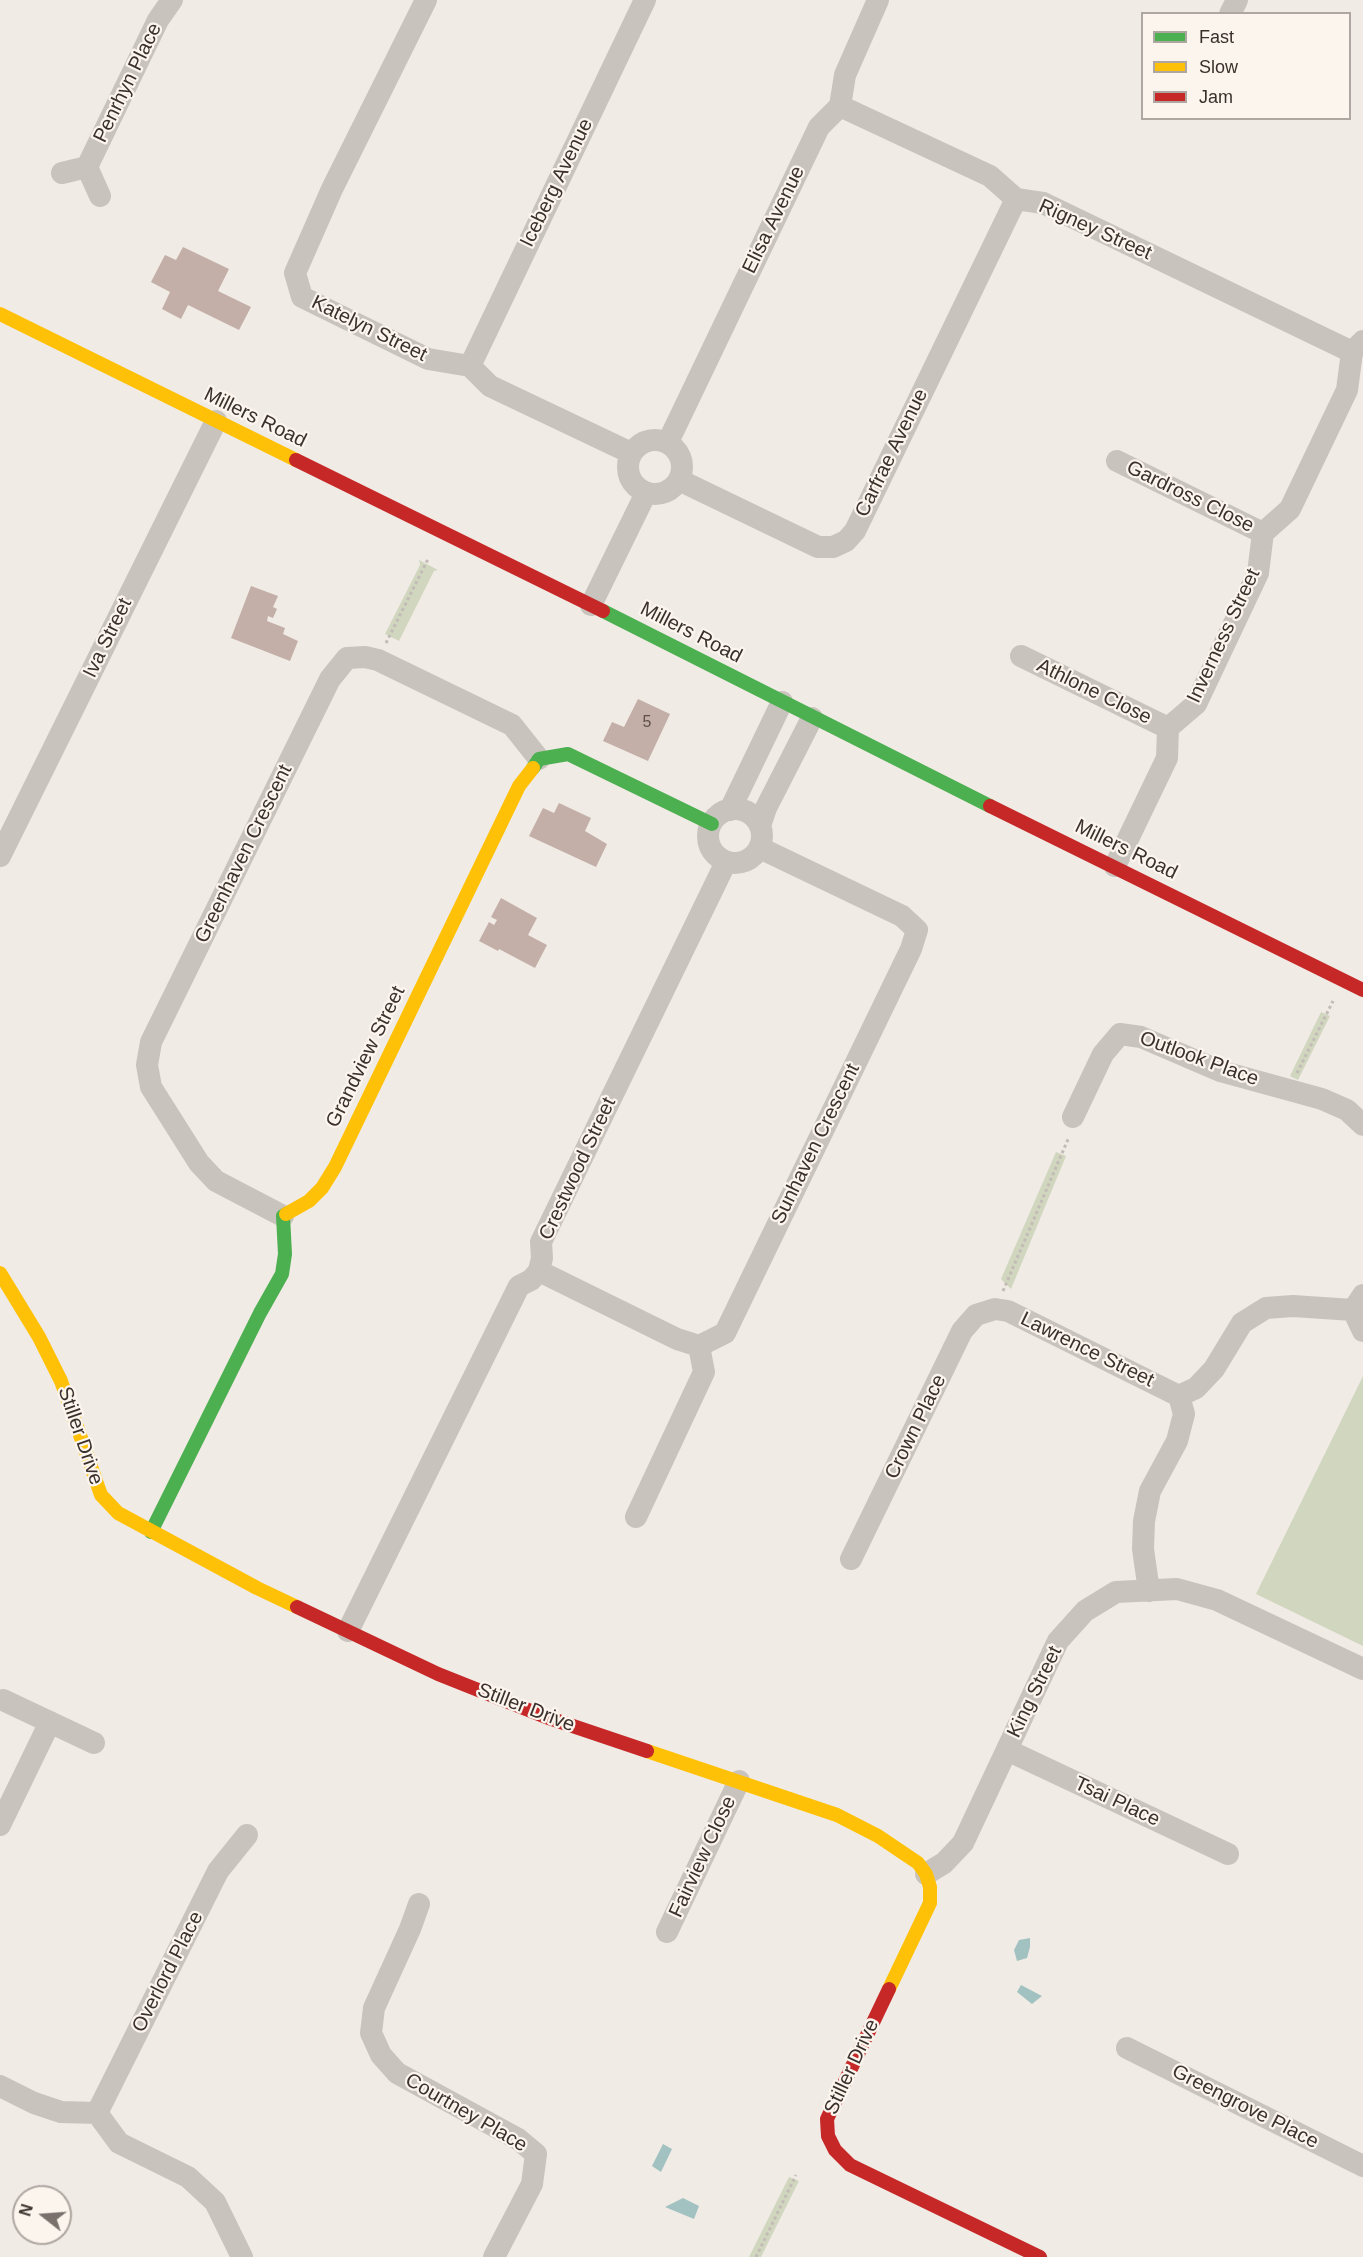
<!DOCTYPE html>
<html>
<head>
<meta charset="utf-8">
<style>
  body { margin:0 }
  #map { position:relative; width:1363px; height:2257px; overflow:hidden; background:#f0ebe5; font-family:Arial,sans-serif }
  canvas { display:block }
  .legend { position:absolute; left:1141px; top:12px; width:210px; height:108px; box-sizing:border-box; background:#fbf5ee; border:2px solid #aea6a0; margin:0; padding:8px 10px; list-style:none; font-size:18px; color:#3b302b }
  .legend li { display:flex; align-items:center; gap:12px; height:30px }
  .legend b { width:30px; border:2px solid #aea6a0 }
  .north { position:absolute; left:12px; top:2185px; width:60px; height:60px; box-sizing:border-box; background:#fbf5ee; border:2px solid #aea6a0; border-radius:50%; rotate:287deg; font-size:16px; font-weight:700; line-height:24px; text-align:center; color:#3b302b }
  .north::after { content:''; display:block; margin:auto; width:21px; height:27px; background:#7a716c; clip-path:polygon(50% 0,100% 100%,50% 72%,0 100%) }
</style>
</head>
<body>
<div id="map">
<canvas width="1363" height="2257"></canvas>
<ul class="legend">
<li><b style="height:8px;background:#4caf50"></b>Fast</li>
<li><b style="height:8px;background:#ffc107"></b>Slow</li>
<li><b style="height:8px;background:#c62828"></b>Jam</li>
</ul>
<div class="north">N</div>
</div>
<script>
const context = document.querySelector('canvas').getContext('2d');
context.lineJoin = 'round';
function fillPath(path, color) { context.fillStyle = color; context.fill(path, 'evenodd'); }
const shape = rows => new Path2D(rows.map(r => 'M' + r).join(''));
function stroke(path, color, width, dash) { context.strokeStyle = color; context.lineWidth = width; context.lineCap = dash ? 'butt' : 'round'; context.setLineDash(dash || []); context.stroke(path); }
function drawText(font, color, halo, rows, align = 'center') {
  context.font = font + ' Arial,sans-serif'; context.lineWidth = 4.5; context.setLineDash([]); context.textBaseline = 'middle'; context.strokeStyle = halo; context.fillStyle = color; for (const [text, x, y, turn = 0] of rows) {
    context.save(); context.translate(x, y); context.rotate((+turn || 0) * Math.PI / 180); context.textAlign = isNaN(turn) ? turn : align; if (halo) context.strokeText(text, 0, 0); context.fillText(text, 0, 0); context.restore();
  }
}
fillPath(shape([
  [419,560,438,570,434,571,399,641,385,634,420,565],
  [1321,1012,1330,1016,1298,1080,1290,1076],
  [1056,1152,1066,1156,1011,1289,1001,1279],
  [1363,1376,1363,1646,1256,1594],
  [789,2177,799,2181,761,2257,749,2257]
]), '#d1d6bf');
fillPath(shape([
  [1030,1938,1030,1947,1027,1958,1017,1961,1014,1950,1019,1940],
  [1021,1985,1042,1996,1032,2004,1017,1992],
  [663,2144,672,2149,661,2172,652,2166],
  [683,2198,699,2206,694,2219,665,2207]
]), '#a1c2c1');
fillPath(shape([
  [183,247,229,269,218,291,251,307,239,330,188,305,181,319,162,309,170,292,151,282,165,255,176,260],
  [251,586,278,596,273,607,277,609,273,618,268,616,267,621,285,628,283,634,298,641,290,661,231,638],
  [638,699,670,714,648,761,603,741,612,722,624,727],
  [559,803,591,818,585,831,607,844,596,867,529,836,543,808,554,813],
  [501,898,537,918,528,935,547,945,535,968,499,949,498,951,479,941,489,922,494,925,497,920,491,917]
]), '#c3afa7');
stroke(shape([
  [386,643,428,559],
  [1297,1073,1333,1001],
  [1003,1291,1069,1137],
  [756,2257,796,2175]
]), '#c2bbb6', 3, [3, 3]);
stroke(shape([
  [426,0,332,189,295,273,302,297,428,359,470,366,490,386,631,453],
  [1230,14,1237,0],
  [840,106,990,176,1016,199,1043,203,1352,352],
  [87,167,158,20,172,0],
  [62,173,87,167,100,196],
  [470,366,645,0],
  '628 467a27 27 0 1 1 54 0a27 27 0 1 1-54 0Z',
  [668,442,819,127,840,106,845,75,878,0],
  [1117,461,1263,533],
  [679,480,818,547,833,547,846,541,855,531,1016,199],
  [591,605,646,493],
  [1021,656,1168,728],
  '708 836a27 27 0 1 1 54 0a27 27 0 1 1-54 0Z',
  [730,810,782,702],
  [760,826,766,808,812,718],
  [0,856,216,421],
  [1115,866,1167,758,1168,728,1196,704,1258,573,1263,533,1290,509,1347,390,1352,352,1363,341],
  [1073,1117,1103,1054,1120,1034,1141,1037,1220,1071,1322,1099,1347,1110,1363,1125],
  [283,1216,216,1181,199,1163,151,1087,147,1065,151,1042,330,679,347,658,365,657,378,660,512,725,539,759],
  [539,1271,677,1339,699,1346,725,1333,911,949,917,930,902,916,760,848],
  [1353,1310,1363,1331],
  [636,1517,704,1372,699,1346],
  [851,1559,962,1331,976,1315,995,1309,1008,1311,1179,1396],
  [1149,1591,1143,1549,1144,1521,1150,1491,1177,1441,1184,1414,1179,1396,1196,1388,1214,1369,1242,1323,1266,1308,1293,1306,1353,1310,1363,1295],
  [348,1631,519,1286,531,1280,539,1271,542,1258,541,1242,726,862],
  [3,1700,94,1743],
  [1007,1750,1228,1854],
  [0,1825,50,1722],
  [926,1874,944,1863,963,1843,1058,1641,1085,1611,1116,1592,1177,1589,1217,1600,1363,1669],
  [419,1904,410,1929,374,2008,371,2033,381,2055,397,2073,518,2139,536,2154,532,2184,494,2257],
  [667,1932,739,1781],
  [1127,2048,1363,2166],
  [0,2086,34,2103,61,2112,97,2113,119,2143,188,2177,215,2202,242,2257],
  [97,2113,218,1871,247,1835]
]), '#c9c3be', 22);
stroke(shape([
  [603,611,990,806],
  [533,768,539,759,568,754,712,824],
  [151,1532,260,1313,282,1274,285,1254,283,1216,286,1214]
]), '#4caf50', 14);
stroke(shape([
  [0,314,296,460],
  [286,1214,309,1201,322,1188,335,1167,519,786,533,768],
  [0,1273,39,1337,61,1381,101,1495,118,1513,257,1588,297,1607],
  [647,1751,837,1815,878,1836,918,1863,926,1874,930,1887,930,1903,889,1989]
]), '#ffc107', 14);
stroke(shape([
  [296,460,603,611],
  [990,806,1363,990],
  [297,1607,438,1674,546,1717,647,1751],
  [889,1989,827,2119,828,2136,835,2150,850,2165,1040,2257]
]), '#c62828', 14);
drawText('16px', '#5d504a', null, [
  ["5",647,723]
]);
drawText('20px', '#3b302b', '#fbf5ee', [
  ["Penrhyn Place",128,83,-64],
  ["Iceberg Avenue",557,183,-64],
  ["Elisa Avenue",774,220,-64],
  ["Rigney Street",1095,230,24],
  ["Katelyn Street",369,329,26],
  ["Millers Road",255,418,26],
  ["Carfrae Avenue",892,453,-64],
  ["Gardross Close",1190,497,26],
  ["Millers Road",691,633,27],
  ["Inverness Street",1224,636,-65],
  ["Iva Street",108,638,-64],
  ["Athlone Close",1094,692,26],
  ["Millers Road",1126,850,26],
  ["Greenhaven Crescent",244,854,-64],
  ["Grandview Street",366,1057,-64],
  ["Outlook Place",1199,1059,20],
  ["Sunhaven Crescent",816,1144,-64],
  ["Crestwood Street",578,1169,-65],
  ["Lawrence Street",1087,1350,26],
  ["Crown Place",916,1427,-64],
  ["Stiller Drive",80,1436,71],
  ["King Street",1035,1692,-64],
  ["Stiller Drive",526,1708,21],
  ["Tsai Place",1117,1802,25],
  ["Fairview Close",703,1857,-65],
  ["Overlord Place",168,1972,-63],
  ["Stiller Drive",852,2067,-65],
  ["Greengrove Place",1245,2107,27],
  ["Courtney Place",466,2113,30]
]);
</script>
</body>
</html>
